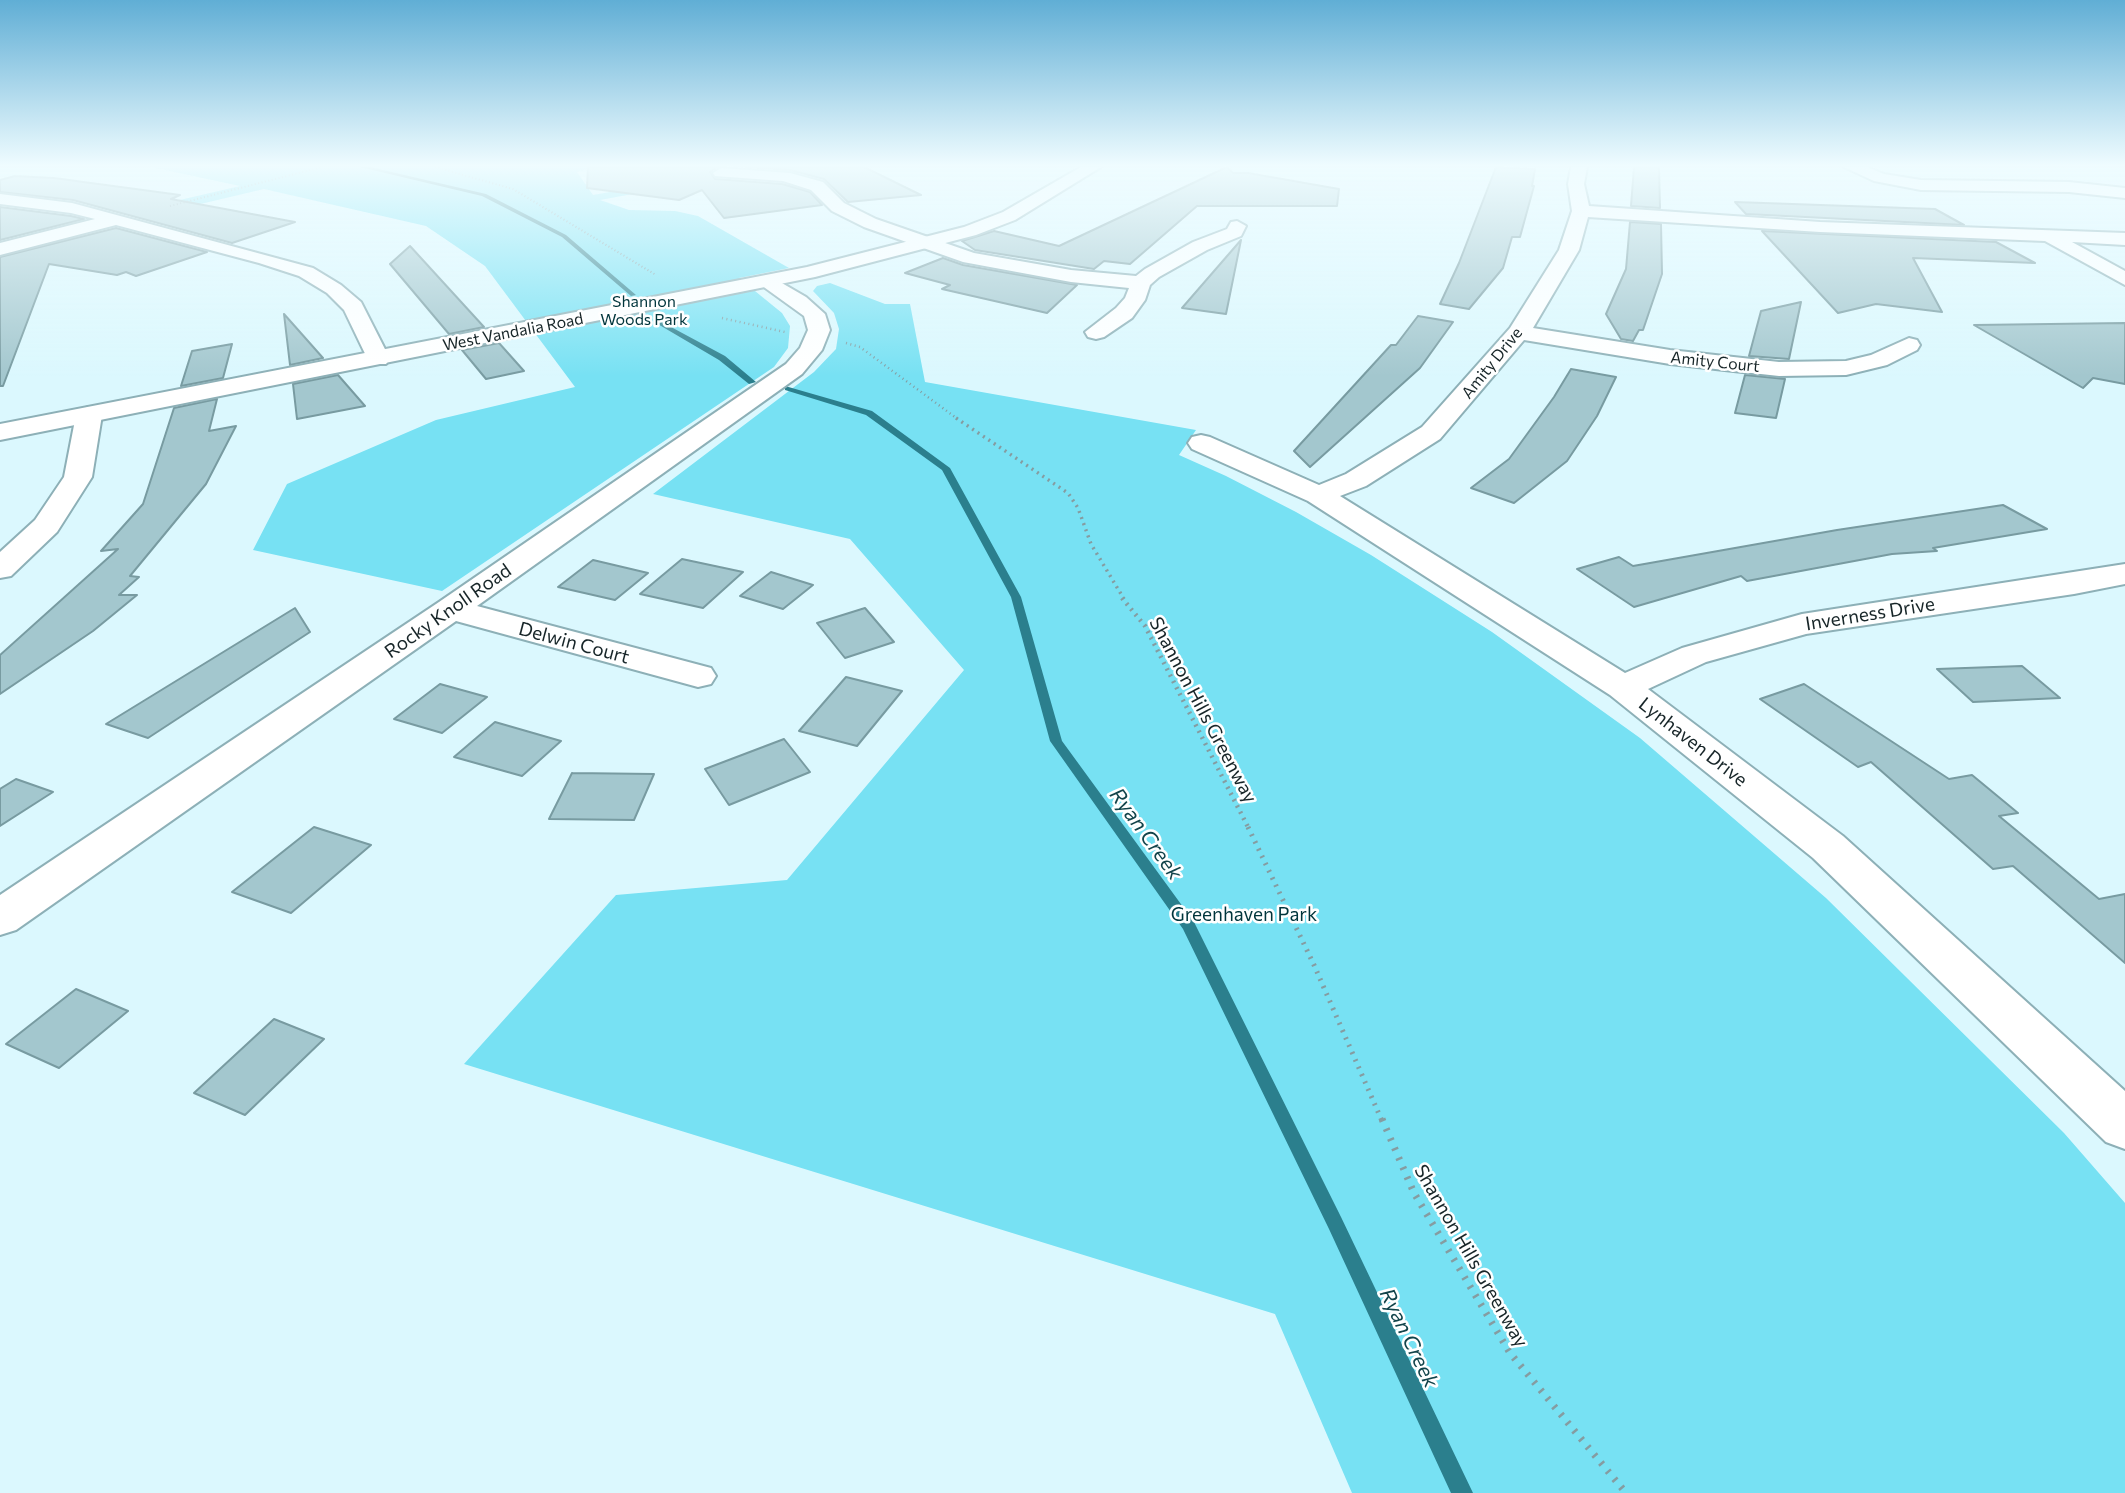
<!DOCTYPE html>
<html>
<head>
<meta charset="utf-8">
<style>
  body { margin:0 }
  canvas { display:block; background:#dbf8fe }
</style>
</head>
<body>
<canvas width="2125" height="1493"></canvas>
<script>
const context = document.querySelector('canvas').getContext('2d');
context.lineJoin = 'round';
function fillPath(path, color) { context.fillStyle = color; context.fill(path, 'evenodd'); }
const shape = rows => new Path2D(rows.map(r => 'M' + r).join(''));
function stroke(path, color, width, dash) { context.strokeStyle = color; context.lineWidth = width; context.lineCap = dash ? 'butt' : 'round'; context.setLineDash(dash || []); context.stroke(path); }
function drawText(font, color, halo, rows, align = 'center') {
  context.font = font + ' Commissioner,sans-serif'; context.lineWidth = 5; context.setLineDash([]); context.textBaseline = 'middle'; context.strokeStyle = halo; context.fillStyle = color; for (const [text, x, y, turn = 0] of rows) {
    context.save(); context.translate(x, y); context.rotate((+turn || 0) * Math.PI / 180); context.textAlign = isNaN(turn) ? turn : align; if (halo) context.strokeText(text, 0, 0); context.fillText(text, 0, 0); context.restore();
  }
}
fillPath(shape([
  [151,167,593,167,577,172,593,195,682,179,692,183,600,200,629,210,675,211,698,216,789,268,739,278,782,313,790,326,788,348,774,367,442,591,253,550,287,484,436,420,575,387,485,266,426,226,264,189,141,218,124,213,240,186],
  [830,283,885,304,910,304,925,382,1196,430,1179,455,1226,476,1296,512,1371,555,1492,632,1640,738,1826,898,2064,1133,2125,1203,2125,1493,1352,1493,1275,1314,464,1064,616,895,787,880,964,670,850,539,653,494,814,372,836,349,839,329,834,313,813,291,817,286]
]), '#77e1f3');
fillPath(shape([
  [360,167,370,167,486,194,566,235,636,295,631,296,562,237,482,196,360,167],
  [658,320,725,356,756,382,749,384,719,360,656,323,655,322,658,320],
  [785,386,872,411,950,468,1021,597,1062,741,1194,922,1341,1217,1473,1493,1451,1493,1329,1229,1183,929,1050,741,1011,597,942,470,866,415,785,390,785,386]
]), '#2b7f8d');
const building = shape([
  [588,167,717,167,710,172,715,179,782,184,810,192,822,205,724,218,702,190,679,200,587,188,588,167],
  [746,167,864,167,921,195,848,202,824,179,790,170,746,167],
  [1227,167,1233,173,1248,173,1339,189,1337,206,1197,206,1130,264,1104,261,1094,269,975,250,962,241,994,231,1059,246,1227,167],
  [1496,167,1535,169,1532,186,1534,186,1520,237,1512,237,1503,268,1469,309,1440,304,1459,263,1496,167],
  [1634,167,1659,167,1660,208,1631,206,1634,167],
  [15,176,54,178,180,195,171,199,295,222,232,243,73,200,0,192,0,180,15,176],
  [1735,202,1935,209,1964,225,1746,214,1735,202],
  [0,207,71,216,84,219,0,240,0,207],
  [1630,222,1661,224,1662,274,1643,330,1639,330,1633,341,1621,339,1606,314,1626,269,1630,222],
  [116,228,207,252,136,276,126,272,117,275,49,264,3,386,0,386,0,257,116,228],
  [1762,231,1996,242,2035,263,1913,258,1942,312,1876,304,1838,313,1762,231],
  [1241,240,1226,314,1182,308,1241,240],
  [410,246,484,327,449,334,390,264,410,246],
  [943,258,963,265,1077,285,1047,313,942,289,950,285,905,273,943,258],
  [1801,302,1789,359,1749,356,1761,311,1801,302],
  [284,314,323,358,290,365,284,314],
  [1418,316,1453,322,1420,368,1310,467,1294,451,1391,345,1396,345,1418,316],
  [2125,323,2125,384,2093,378,2083,388,1974,325,2125,323],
  [499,343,524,371,486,379,462,350,499,343],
  [232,344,223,378,181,386,192,351,232,344],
  [1571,369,1616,377,1597,416,1567,461,1514,503,1471,488,1509,459,1554,397,1571,369],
  [338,375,365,406,297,419,293,384,338,375],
  [1745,375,1785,379,1776,418,1735,413,1745,375],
  [217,399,209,431,236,426,206,484,130,576,139,577,119,595,137,595,93,631,0,694,0,655,118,549,101,551,143,504,174,408,217,399],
  [2003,505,2047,529,1933,548,1937,551,1892,554,1747,581,1741,576,1634,607,1577,569,1619,557,1633,566,1837,530,2003,505],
  [682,559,743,572,703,608,640,594,682,559],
  [593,560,648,573,615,600,558,587,593,560],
  [771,572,813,585,783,609,740,596,771,572],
  [295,608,310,632,148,738,106,724,295,608],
  [865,608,894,642,845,658,817,623,865,608],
  [2022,666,2060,698,1973,702,1937,669,2022,666],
  [846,677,902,691,857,746,799,731,846,677],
  [440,684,487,697,442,733,394,719,440,684],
  [1804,684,1949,779,1972,775,2018,813,1999,816,2099,899,2125,894,2125,963,2013,866,1993,869,1871,762,1858,767,1760,699,1804,684],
  [495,722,561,741,522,776,454,757,495,722],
  [784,739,810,772,729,805,705,769,784,739],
  [572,773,654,774,634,820,549,819,572,773],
  [16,779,53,792,0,826,0,789,16,779],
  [314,827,371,845,291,913,232,892,314,827],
  [76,989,128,1011,59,1068,6,1044,76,989],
  [274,1019,324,1039,245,1115,194,1093,274,1019]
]);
fillPath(building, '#a3c7ce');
stroke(building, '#789ba1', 2);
const minor = shape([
  [1571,167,1587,167,1584,184,1589,206,1820,222,2125,233,2125,245,2072,242,2125,271,2125,285,2045,241,1820,232,1588,217,1579,250,1533,328,1670,350,1779,362,1846,361,1871,355,1909,338,1917,340,1920,345,1917,350,1887,365,1846,375,1779,376,1670,364,1524,340,1440,439,1366,486,1340,496,1625,673,1682,648,1802,614,2125,564,2125,584,2074,594,1806,634,1706,662,1648,689,1843,836,2125,1091,2125,1149,2106,1142,1813,858,1610,695,1308,501,1192,449,1188,443,1192,437,1201,435,1210,437,1319,485,1346,474,1422,427,1510,328,1559,250,1572,211,1568,184,1571,167],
  [1844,167,1867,167,1884,174,1921,180,2069,182,2125,188,2125,198,2069,192,1921,190,1874,181,1844,167],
  [721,168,790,173,823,182,844,203,876,219,974,253,1071,270,1136,276,1145,269,1193,242,1227,229,1231,222,1237,221,1246,226,1241,236,1207,250,1159,277,1150,285,1145,300,1132,318,1104,337,1096,339,1088,337,1085,332,1116,308,1125,298,1129,288,1071,282,963,262,864,227,832,211,811,190,783,181,715,176,713,173,721,168],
  [0,194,72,203,313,268,341,285,361,302,390,359,386,364,370,364,344,310,327,293,299,276,259,263,116,225,0,255,0,243,95,219,71,213,0,204,0,194],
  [768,275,806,297,825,314,830,330,822,350,802,374,477,606,711,668,716,676,711,684,698,687,456,621,16,930,0,935,0,895,439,602,786,364,800,348,808,330,804,316,761,285,758,281,761,277,768,275],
  [89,407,98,410,102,415,92,477,57,532,11,576,0,578,0,552,35,520,64,477,76,415,80,410,89,407]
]);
const secondary = shape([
  [1081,167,1101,167,1015,220,976,235,815,277,0,440,0,424,807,267,964,227,1003,212,1081,167]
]);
stroke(minor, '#8db0b7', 4);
stroke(secondary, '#8db0b7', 4);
stroke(shape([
  [435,167,513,189,656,275],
  [170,206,322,167]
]), '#859ca1', 2, [1, 2.5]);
stroke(shape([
  [722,318,785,332],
  [846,343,860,347,959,420]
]), '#859ca1', 2.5, [1, 3.5]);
stroke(shape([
  [956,418,1068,493,1078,508,1091,544,1124,599]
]), '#859ca1', 3.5, [2, 4.5]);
stroke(shape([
  [1122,598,1145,626,1249,829]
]), '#859ca1', 4.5, [2, 5]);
stroke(shape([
  [1248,827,1314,965,1382,1121]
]), '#859ca1', 5, [2, 6]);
stroke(shape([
  [1382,1119,1414,1193,1510,1353,1626,1493]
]), '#859ca1', 7, [2.5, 8]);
fillPath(minor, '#fff');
fillPath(secondary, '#fff');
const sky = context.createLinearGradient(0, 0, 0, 376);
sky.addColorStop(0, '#60aed5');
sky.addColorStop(0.44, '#effcff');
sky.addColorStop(1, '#effcff00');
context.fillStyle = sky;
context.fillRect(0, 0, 2125, 376);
drawText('16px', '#00353c', '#fff', [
  ["Shannon",644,302],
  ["Woods Park",644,320]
]);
drawText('16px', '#172528', '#fff', [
  ["West Vandalia Road",513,332,-11],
  ["Amity Court",1715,362,6],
  ["Amity Drive",1492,363,-51]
]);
drawText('19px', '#172528', '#fff', [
  ["Rocky Knoll Road",448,611,-35],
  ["Inverness Drive",1870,614,-9],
  ["Delwin Court",574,643,15],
  ["Shannon Hills Greenway",1203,710,62],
  ["Lynhaven Drive",1693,742,38],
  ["Shannon Hills Greenway",1471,1256,60]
]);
drawText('19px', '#00353c', '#fff', [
  ["Greenhaven Park",1244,915]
]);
drawText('italic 21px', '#12444b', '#fff', [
  ["Ryan Creek",1146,834,54],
  ["Ryan Creek",1409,1338,64]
]);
</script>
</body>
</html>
